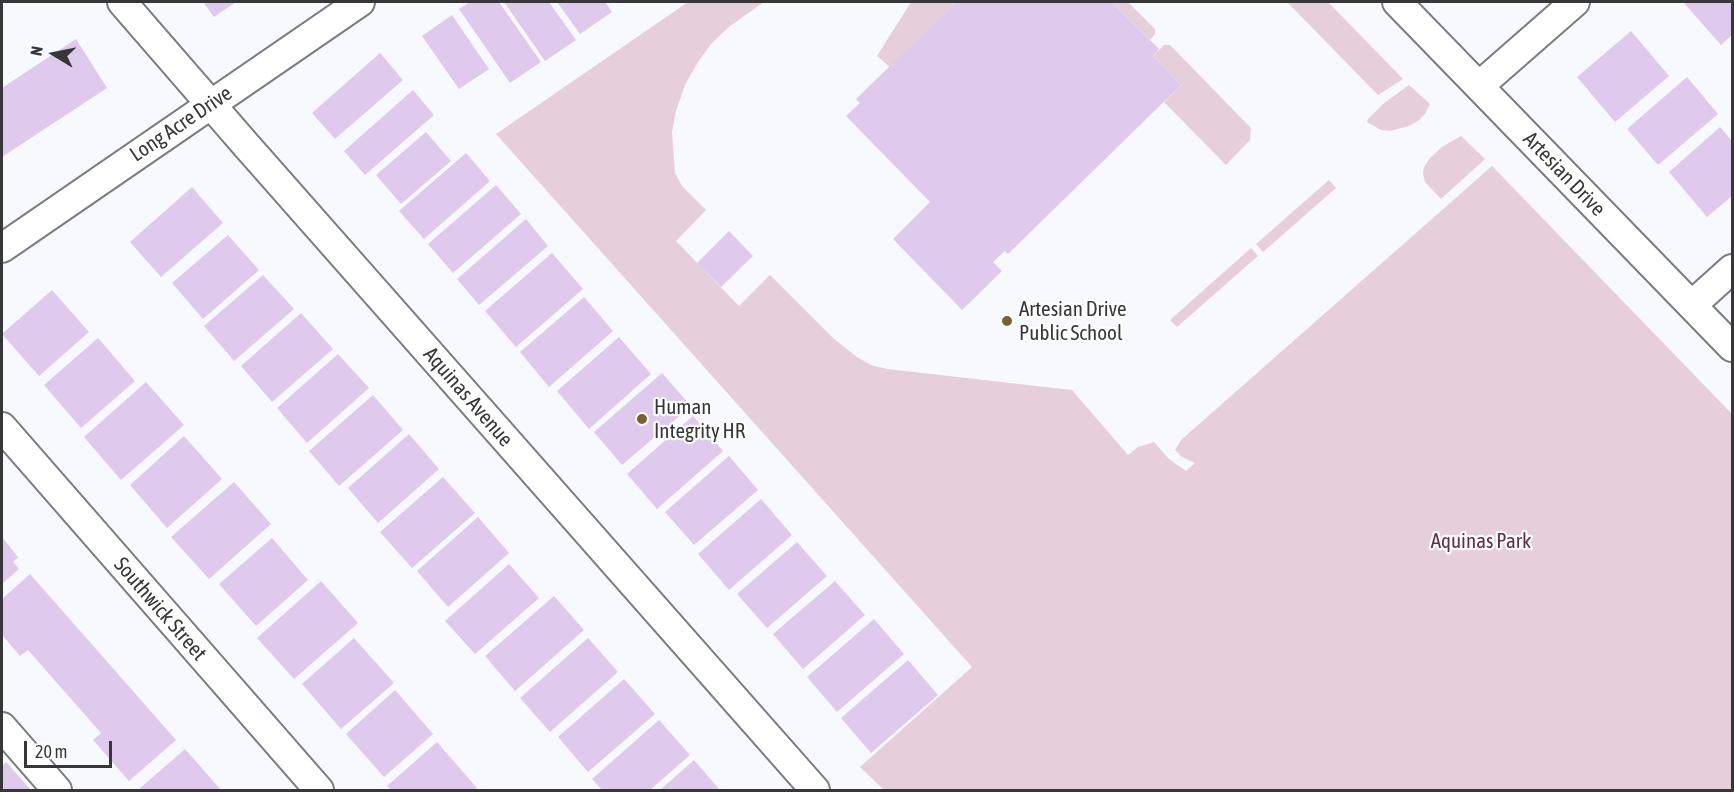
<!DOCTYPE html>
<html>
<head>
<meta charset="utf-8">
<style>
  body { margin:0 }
  #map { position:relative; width:1734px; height:792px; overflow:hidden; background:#f8f9ff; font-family:"Asap Condensed",sans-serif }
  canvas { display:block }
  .frame { position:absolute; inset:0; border:3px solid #37373a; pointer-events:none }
  .north { position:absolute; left:24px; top:24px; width:60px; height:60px; -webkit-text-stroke:4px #fff; paint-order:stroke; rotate:280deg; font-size:16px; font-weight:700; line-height:24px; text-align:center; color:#37373a }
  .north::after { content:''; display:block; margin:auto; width:21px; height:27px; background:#37373a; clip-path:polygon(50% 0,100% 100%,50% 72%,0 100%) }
  .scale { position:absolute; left:24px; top:741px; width:88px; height:27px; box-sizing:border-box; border:3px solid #37373a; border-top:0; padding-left:8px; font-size:18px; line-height:21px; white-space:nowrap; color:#37373a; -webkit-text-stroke:4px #fff; paint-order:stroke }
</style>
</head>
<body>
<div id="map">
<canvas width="1734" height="792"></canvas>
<div class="frame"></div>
<div class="north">N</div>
<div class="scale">20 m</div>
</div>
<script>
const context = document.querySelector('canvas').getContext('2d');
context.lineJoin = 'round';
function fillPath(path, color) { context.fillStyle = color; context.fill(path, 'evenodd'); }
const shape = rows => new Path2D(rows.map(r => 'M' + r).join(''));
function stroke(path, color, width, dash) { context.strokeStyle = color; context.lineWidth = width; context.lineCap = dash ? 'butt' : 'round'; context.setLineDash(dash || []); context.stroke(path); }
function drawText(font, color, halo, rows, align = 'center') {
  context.font = font + ' "Asap Condensed",sans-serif'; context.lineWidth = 4.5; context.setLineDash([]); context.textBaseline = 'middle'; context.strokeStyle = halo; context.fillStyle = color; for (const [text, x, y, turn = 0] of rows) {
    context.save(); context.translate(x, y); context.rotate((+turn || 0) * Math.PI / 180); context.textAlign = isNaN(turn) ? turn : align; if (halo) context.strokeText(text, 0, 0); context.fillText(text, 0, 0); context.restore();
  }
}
fillPath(shape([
  [688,2,764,2,730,26,711,44,698,62,685,85,676,111,672,132,675,173,682,186,706,210,676,241,739,306,770,275,833,338,857,357,871,365,887,369,1072,390,1128,455,1138,447,1154,442,1169,459,1186,471,1195,463,1182,457,1175,450,1181,440,1492,166,1732,414,1732,790,884,790,860,767,972,667,496,134],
  [911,2,956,2,890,67,877,56],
  [1112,2,1128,2,1155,29,1155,34,1150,40],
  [1287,2,1328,2,1403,79,1378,95],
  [1164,45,1170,45,1251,128,1250,140,1226,165,1164,102,1181,85,1153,56],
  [1409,85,1430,104,1425,114,1418,121,1409,126,1390,131,1381,130,1367,122,1368,119,1383,104],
  [1461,136,1485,159,1441,199,1425,182,1423,174,1424,167,1430,158,1442,147],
  [1329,180,1336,188,1263,252,1256,244],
  [1251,248,1258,256,1177,327,1170,320]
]), '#e7cedb');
fillPath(shape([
  [203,2,236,2,214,17],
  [470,2,499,2,541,62,510,83,459,9],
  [504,2,549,2,576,40,545,61],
  [557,2,605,2,612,12,580,34],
  [956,2,1112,2,1159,49,1153,56,1181,85,1008,254,1005,251,993,262,1002,271,962,310,893,239,930,202,846,116,860,103,856,99],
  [1683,2,1732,2,1732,35,1721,45],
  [452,15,489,69,459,89,422,36],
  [1631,31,1669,76,1615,122,1577,77],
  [76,39,107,88,2,157,2,88],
  [380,53,403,80,335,139,312,113],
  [1687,77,1718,114,1658,165,1627,129],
  [413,90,434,115,365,175,344,151],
  [1720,127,1732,141,1732,196,1707,217,1669,172],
  [426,132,451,161,401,204,376,175],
  [466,153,490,181,424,239,399,211],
  [496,185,521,214,453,273,428,244],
  [192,187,223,223,161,277,130,242],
  [526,219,548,246,479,305,457,279],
  [729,231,753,256,721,287,697,263],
  [228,235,259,270,203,319,172,283],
  [552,253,583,289,516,347,485,311],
  [263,275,294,309,234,361,204,326],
  [52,290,89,332,39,376,2,334],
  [584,297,613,331,549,387,520,352],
  [301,313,333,349,272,402,241,366],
  [619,337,651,374,589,429,557,391],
  [98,338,135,381,81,428,44,385],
  [338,354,369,388,307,443,277,408],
  [662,373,691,406,622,465,594,432],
  [146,382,184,425,121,480,84,437],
  [373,395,403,430,339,486,309,451],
  [693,416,723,451,657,509,627,474],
  [409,434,439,469,378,523,348,488],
  [184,436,222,479,167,528,130,485],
  [729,456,758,490,694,545,665,512],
  [443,477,475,513,412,568,380,532],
  [234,482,271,524,209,579,171,537],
  [761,499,792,535,729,590,698,554],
  [478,517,509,553,448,607,417,571],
  [2,537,18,557,13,562,19,569,2,584],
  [272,538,308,580,256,626,219,584],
  [797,542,827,576,767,628,737,594],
  [509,564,539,598,475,654,445,621],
  [30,574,176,740,129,781,93,740,101,733,28,650,20,656,2,635,2,599],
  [321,581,358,623,294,679,257,638],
  [835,581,865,615,803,669,773,634],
  [554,596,584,630,515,691,485,656],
  [874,619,904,654,837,712,807,677],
  [354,638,394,683,341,729,302,684],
  [588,638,618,672,550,732,520,698],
  [908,660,938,695,871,753,841,718],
  [624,679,655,714,588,772,558,737],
  [395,690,433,734,384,777,346,734],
  [659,720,690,755,650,790,602,790,592,779],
  [437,742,477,788,474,790,391,790,387,786],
  [185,749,221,790,138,790],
  [694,760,720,790,660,790],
  [6,762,31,790,2,790,2,766]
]), '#dfc9ed');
const minor = shape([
  [122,2,246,145,815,790],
  [1397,2,1732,347],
  [1479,86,1575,2],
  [2,248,360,2],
  [1692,305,1732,269],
  [2,427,319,790],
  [2,727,57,790]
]);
stroke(minor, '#7b7c82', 32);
stroke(minor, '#fff', 28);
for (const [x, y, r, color] of [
  [1007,321,6,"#786232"],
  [642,419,6,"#786232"]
]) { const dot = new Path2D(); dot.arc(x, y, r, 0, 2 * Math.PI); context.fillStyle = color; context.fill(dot); stroke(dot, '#fff', 2); }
drawText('21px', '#37373a', '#fff', [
  ["Long Acre Drive",181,124,-34],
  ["Artesian Drive",1564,174,46],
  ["Aquinas Avenue",468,397,49],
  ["Southwick Street",160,609,49]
]);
drawText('21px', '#37373a', '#fff', [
  ["Artesian Drive",1019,309],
  ["Public School",1019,333],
  ["Human",654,407],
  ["Integrity HR",654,431]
], 'left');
drawText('21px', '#612d4c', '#fff', [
  ["Aquinas Park",1481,541]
]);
</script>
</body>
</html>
